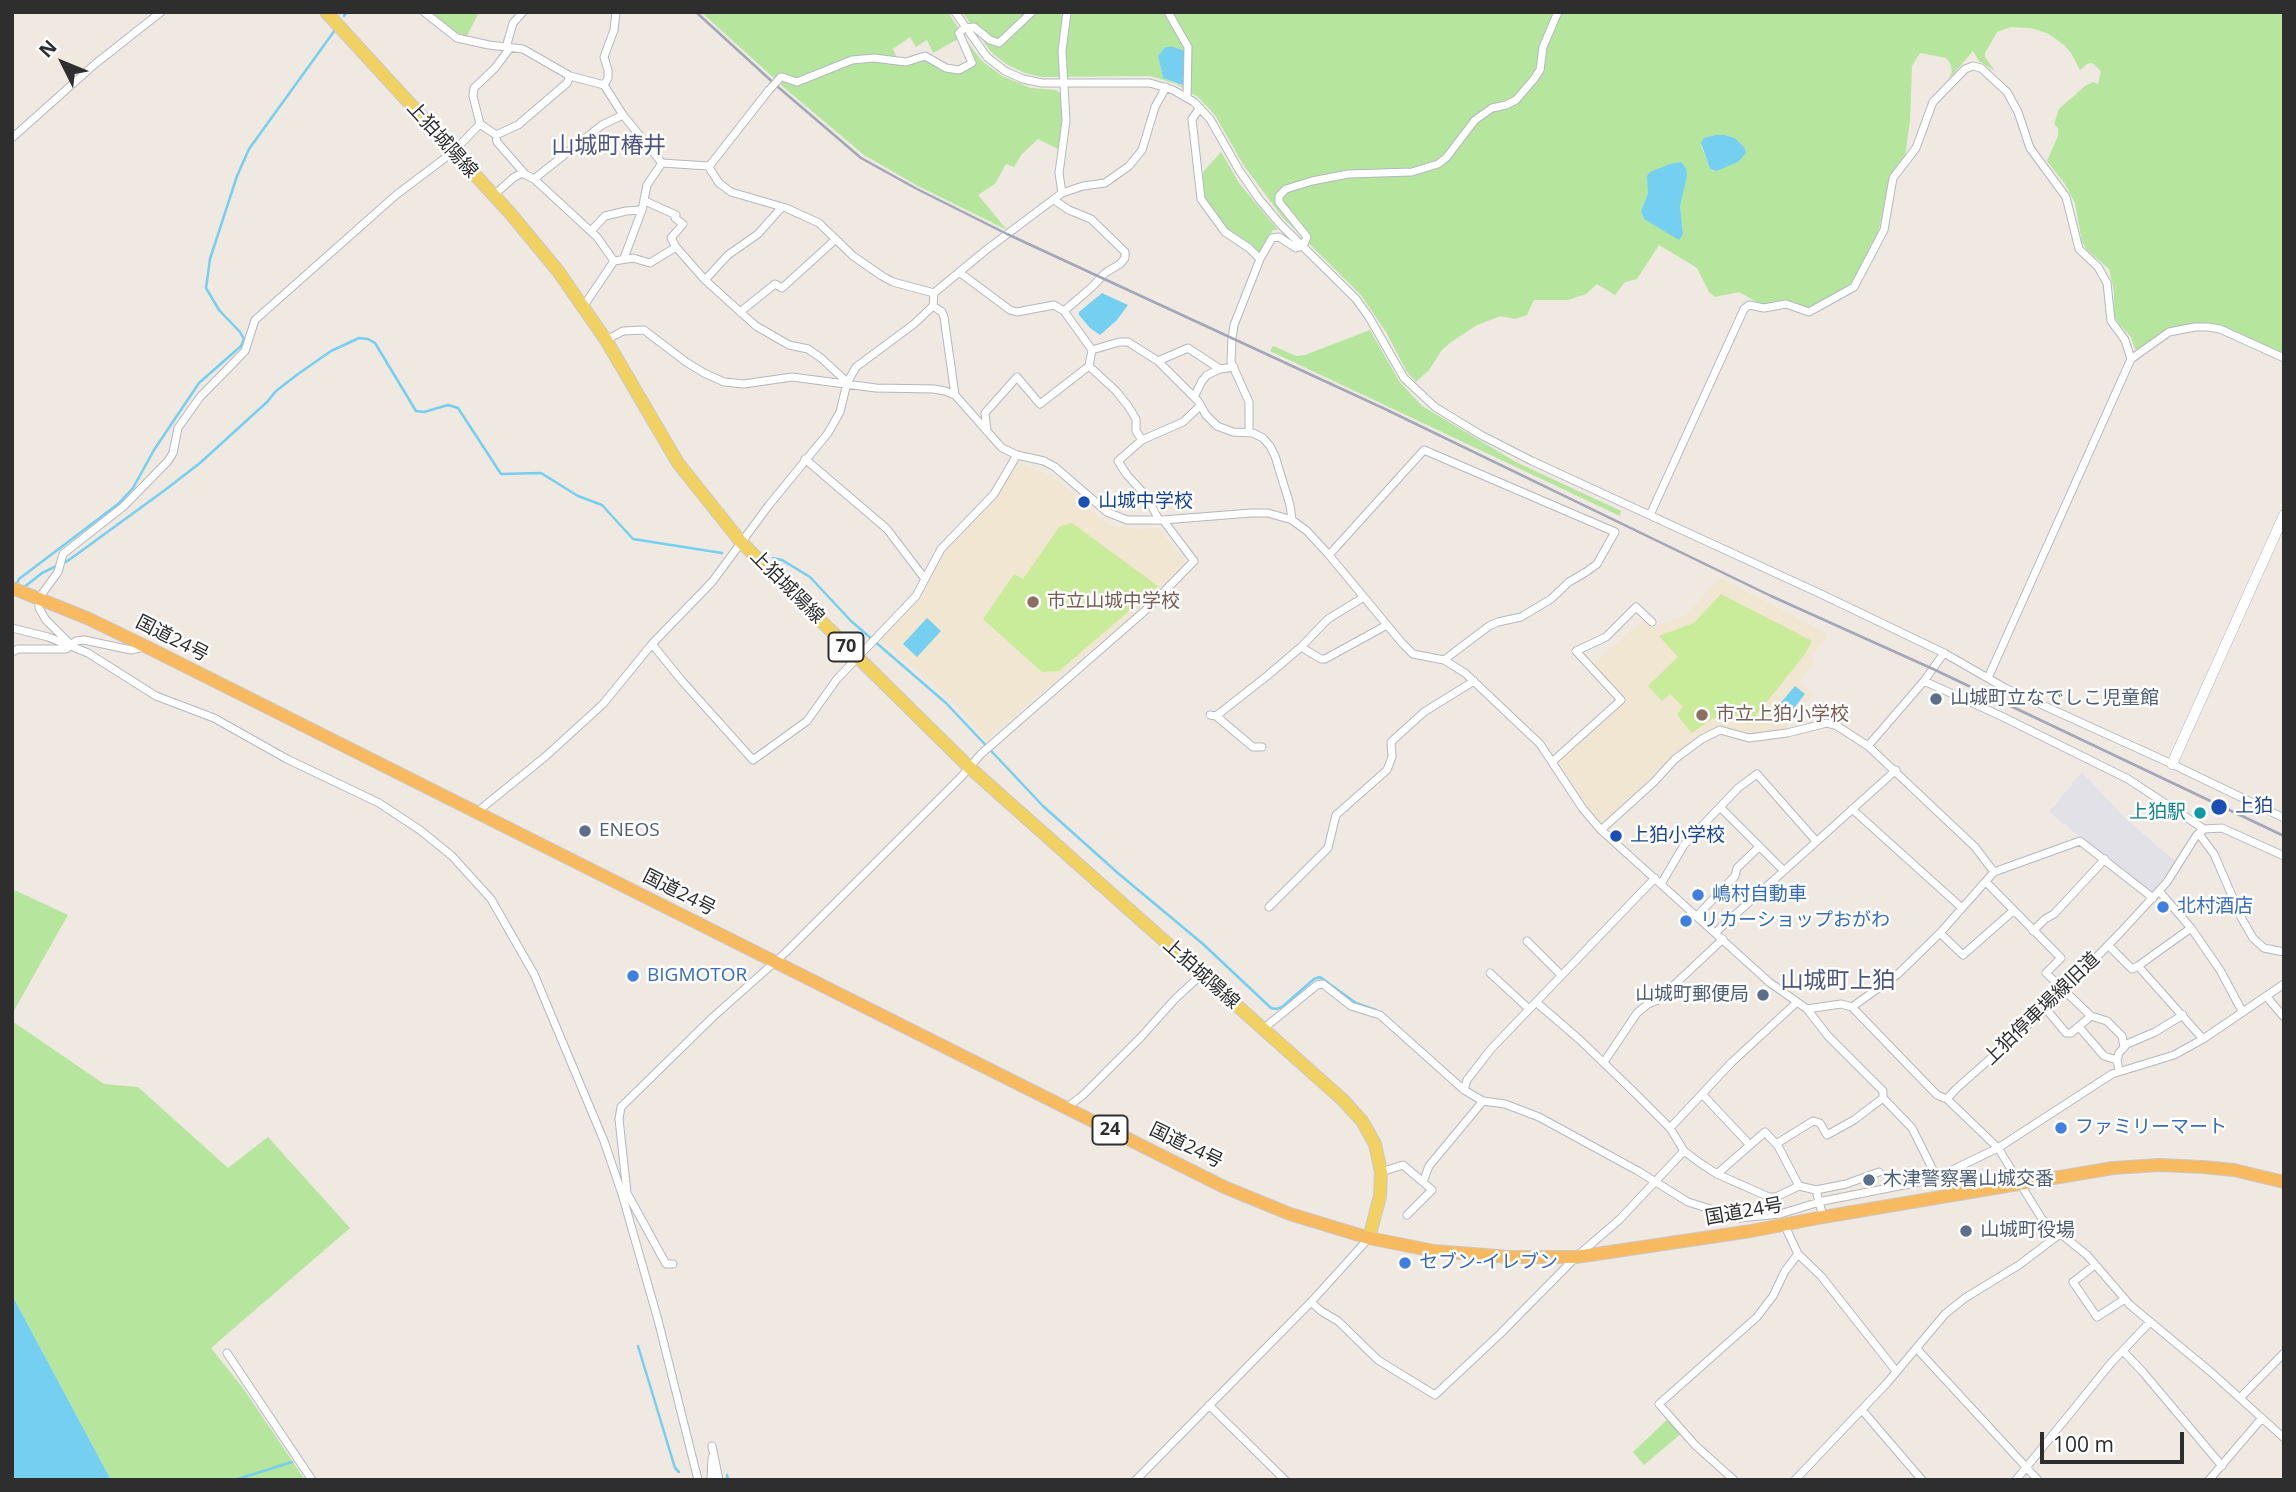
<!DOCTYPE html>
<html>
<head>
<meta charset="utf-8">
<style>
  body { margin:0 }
  #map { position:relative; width:2296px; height:1492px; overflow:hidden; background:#efe9e1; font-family:"Open Sans",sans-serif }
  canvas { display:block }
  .frame { position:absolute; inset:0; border:14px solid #2e2e2e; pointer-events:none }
  .north { position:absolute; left:28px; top:28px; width:70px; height:70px; -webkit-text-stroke:5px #fff; paint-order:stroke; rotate:313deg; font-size:19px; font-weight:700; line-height:28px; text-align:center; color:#2e2e2e }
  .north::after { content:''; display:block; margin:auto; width:24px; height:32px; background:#2e2e2e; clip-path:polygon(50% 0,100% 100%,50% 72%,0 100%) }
  .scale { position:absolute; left:2040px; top:1432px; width:144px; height:32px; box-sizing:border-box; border:4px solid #2e2e2e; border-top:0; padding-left:9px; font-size:21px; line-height:24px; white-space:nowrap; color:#2e2e2e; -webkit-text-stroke:5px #fff; paint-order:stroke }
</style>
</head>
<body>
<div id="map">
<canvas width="2296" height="1492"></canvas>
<div class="frame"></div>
<div class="north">N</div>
<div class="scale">100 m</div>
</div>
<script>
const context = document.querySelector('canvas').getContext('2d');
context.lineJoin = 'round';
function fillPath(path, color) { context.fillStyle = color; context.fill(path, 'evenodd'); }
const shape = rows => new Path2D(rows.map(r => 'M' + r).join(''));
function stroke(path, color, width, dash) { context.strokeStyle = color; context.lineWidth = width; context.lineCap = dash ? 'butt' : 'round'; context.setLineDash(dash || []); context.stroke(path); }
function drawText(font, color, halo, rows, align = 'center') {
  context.font = font + ' "Open Sans","Noto Sans JP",sans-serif'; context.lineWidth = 5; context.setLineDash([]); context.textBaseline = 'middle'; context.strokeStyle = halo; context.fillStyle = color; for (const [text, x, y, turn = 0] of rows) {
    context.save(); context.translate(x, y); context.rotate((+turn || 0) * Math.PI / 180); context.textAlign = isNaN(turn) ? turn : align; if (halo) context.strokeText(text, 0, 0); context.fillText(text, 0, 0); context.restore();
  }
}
fillPath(shape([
  [2082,772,2123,816,2176,862,2151,894,2049,812]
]), '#e3e1e8');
fillPath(shape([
  [1018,462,1056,478,1083,504,1109,525,1135,529,1158,528,1185,560,1183,567,1144,605,986,740,952,701,881,640,921,598,946,550,989,505],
  [1720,578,1828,634,1811,657,1815,661,1799,682,1813,694,1784,730,1756,736,1713,730,1679,752,1603,824,1594,816,1558,761,1625,700,1593,664,1642,621,1655,626,1685,616]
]), '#f0e6d1');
fillPath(shape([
  [431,12,479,12,467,36,449,30],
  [701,12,948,12,957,26,958,39,933,53,927,40,916,47,910,37,893,49,897,58,874,55,797,80,775,79],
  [962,12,2284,12,2284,354,2220,325,2202,323,2168,329,2142,349,2135,349,2131,337,2119,324,2114,316,2114,291,2109,269,2087,250,2082,242,2075,203,2065,184,2047,161,2058,136,2058,128,2054,124,2059,109,2085,86,2093,82,2098,84,2101,71,2092,63,2087,64,2080,70,2071,53,2064,45,2049,34,2031,28,2011,27,1997,32,1985,53,1985,57,1995,71,1979,61,1973,51,1949,79,1952,71,1950,63,1946,58,1920,53,1912,66,1910,120,1905,157,1888,183,1879,230,1856,278,1845,290,1809,308,1786,302,1762,305,1739,292,1715,297,1709,292,1697,268,1659,245,1637,279,1625,282,1615,295,1597,284,1586,294,1568,300,1534,300,1527,315,1515,319,1501,316,1477,325,1451,342,1442,350,1429,370,1416,382,1407,372,1386,332,1361,295,1283,218,1244,166,1215,115,1198,97,1176,84,1151,76,1042,77,1025,73,1008,65,992,53],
  [1165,47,1174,47,1185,51,1183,86,1163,78,1158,56],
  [1715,135,1725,135,1735,138,1744,147,1713,171,1710,169,1701,145,1704,138],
  [1681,162,1680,206,1683,234,1666,231,1644,219,1641,211,1648,193,1663,167],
  [963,37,983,62,1002,76,1031,88,1056,90,1064,96,1063,136,1060,150,1038,139,1021,155,1014,167,1006,164,995,184,978,195,1007,230,918,186,864,155,781,85,781,80,797,83,853,62,925,58,946,70,975,63],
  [1221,152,1239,183,1278,230,1273,230,1259,253,1251,244,1233,235,1222,225,1203,198,1202,177,1204,171],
  [1370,330,1399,381,1422,406,1516,462,1621,511,1620,516,1270,351,1273,346,1296,356,1305,355],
  [12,889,68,915,12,1014],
  [12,1021,104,1084,138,1087,228,1168,268,1137,350,1228,211,1348,243,1388,305,1480,111,1480,12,1295],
  [1669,1418,1682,1433,1644,1465,1633,1452]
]), '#b6e59e');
fillPath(shape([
  [1072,523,1158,586,1059,671,1042,672,983,619,1014,574,1023,579,1060,526],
  [1721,594,1812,641,1805,654,1749,724,1713,718,1692,733,1677,715,1683,707,1670,694,1662,701,1648,686,1678,657,1659,636,1694,623]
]), '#c9ec9a');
fillPath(shape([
  [1165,47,1174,47,1185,51,1185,86,1163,78,1158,56],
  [1715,135,1725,135,1735,138,1744,147,1746,153,1738,162,1716,171,1710,169,1701,143,1704,138],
  [1681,162,1686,168,1687,176,1680,206,1683,234,1679,240,1644,219,1641,211,1648,193,1647,176,1650,172,1670,164],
  [1102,293,1128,305,1117,320,1100,335,1090,328,1079,315,1079,312],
  [927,618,941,631,917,657,903,644],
  [1795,686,1805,694,1783,722,1772,713],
  [12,1295,111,1480,12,1480]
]), '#75cff0');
stroke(shape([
  [344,16,347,12],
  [773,558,782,560,810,577,851,621,946,703,1043,806,1119,874,1203,944,1271,1008,1276,1009,1282,1007,1314,979,1320,977,1356,1003,1376,1010],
  [16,585,19,579,118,504,133,488,154,450,199,383,241,346,244,339,240,332,219,310,206,288,210,259,237,176,249,149,335,30],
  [23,588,42,573,69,560,165,490,200,463,267,402,276,391,298,374,331,351,359,338,368,339,375,343,416,411,424,412,448,405,458,408,501,474,541,473,578,496,602,505,633,539,722,553],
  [638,1346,675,1468,679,1472],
  [727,1475,728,1480],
  [235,1480,292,1462]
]), '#75cff0', 2.5);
const minor = shape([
  [424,12,457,38,489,45,523,49,570,76,604,85,623,115,662,163,708,166,711,164,769,90],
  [955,12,987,57,1005,71,1023,79,1042,83,1150,83,1173,90,1194,102,1210,119,1239,170,1259,199,1280,224,1356,299,1369,317,1404,378,1435,407,1481,435,1532,461,1821,594,1944,653,2005,688,2172,764,2284,818],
  [1168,12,1188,47,1187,97],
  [780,78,782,77,797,82,852,60,874,58,906,62,925,56,946,68,959,70,972,63,959,33,964,28,974,27,990,40,999,43,1032,12],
  [604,85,608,78,608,70,604,57,614,30,616,12],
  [1200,108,1192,119,1201,199,1225,232,1249,248,1260,259,1234,325,1232,338,1231,362,1249,402,1249,432],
  [480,124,473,96,474,88,495,68,510,48,507,44,513,23,523,12],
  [496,135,497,142,525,174],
  [12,138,95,64,161,12],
  [708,166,719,183,731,192,786,208,819,223,853,256,882,276,893,282,934,293],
  [534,179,597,237,614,261],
  [1062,193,1059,173,1066,121,1062,51,1067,12],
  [493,196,513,178,522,173,534,179,602,125,623,115],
  [1054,200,1069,210,1091,219,1125,252,1125,258,1120,264,1105,273,1092,287,1064,311],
  [645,201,676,215,675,218,683,224,671,238,676,247],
  [591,231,605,216,626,211,642,210],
  [624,258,642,210,647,185,662,163],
  [1260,259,1272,238,1279,237,1296,248,1303,246,1307,237,1279,202,1279,196,1286,189,1312,181,1348,174,1412,172,1438,164,1446,158,1475,120,1492,108,1506,105,1516,100,1534,79,1540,70,1543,47,1558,12],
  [959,272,1010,310,1017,312,1054,305,1064,311,1092,350,1089,366,1116,391,1128,406,1136,419,1136,431,1142,440],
  [705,280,728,255,758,234,782,207],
  [933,306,942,312,944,317,955,395],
  [583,307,614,261,633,258,650,263,676,247,705,280,756,326,789,345,808,349,821,358,847,382],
  [740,312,775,284,782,288,836,239],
  [606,340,623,331,644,330,686,362,704,373,724,382,744,384,792,377,876,388,934,389,945,391,955,395,1002,448,1017,455,1044,461,1055,467,1107,512,1127,520,1163,520,1251,513,1268,513,1292,520,1307,531,1329,555,1402,643,1413,654,1444,660,1465,673,1540,744,1583,809,1601,830,1769,982,1807,1009,1841,1004,1852,1007,1937,1095,1947,1099,1998,1148,2042,1219,2087,1255,2130,1305,2212,1373,2284,1438],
  [1092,350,1119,342,1128,342,1158,361,1198,401,1206,415,1217,426,1233,432,1253,433,1263,438,1270,446,1275,456,1290,505,1292,520],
  [2131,359,2169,332,2195,327,2208,327,2220,329,2284,358],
  [1158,361,1188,348,1220,369],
  [1194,397,1202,381,1207,375,1220,369,1234,367],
  [987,431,985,413,1017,377,1040,404,1089,366],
  [805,459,887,529,925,579],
  [1650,515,1744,309,1749,305,1764,308,1786,304,1809,312,1854,287,1884,230,1893,178,1916,148,1933,102,1965,69,1973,66,1981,68,2007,92,2018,112,2030,148,2066,197,2079,249,2098,267,2107,283,2111,321,2125,340,2131,359,1988,678],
  [1159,520,1147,497,1127,475,1118,461,1142,440,1183,422,1200,406],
  [1329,555,1424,450,1615,532,1597,564,1586,572,1569,582,1551,599,1521,617,1498,622,1489,626,1444,660],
  [12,628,48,637,88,653,156,696,214,718,287,759,379,803,420,830,452,856,491,899,534,974,604,1141,622,1194,658,1320,698,1480],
  [68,642,46,620,39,608,39,598,58,572,63,554,124,506,168,461,173,453,178,428,200,397,245,351,255,320,396,195,453,152,480,124,496,135,518,125,567,83,570,76],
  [652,644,682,681,753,760,807,721,837,679,916,596,941,549,994,494,1017,455],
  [1301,647,1321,659,1325,659,1387,625],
  [12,652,18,649,66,649,76,641,84,640,131,650,144,647],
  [1924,681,1944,653],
  [1210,715,1216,716,1253,747,1262,747],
  [1216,716,1267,676,1301,647,1328,619,1364,597],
  [1868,746,1924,681,1999,715,2128,779,2204,829,2222,828,2284,856],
  [1552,762,1621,700,1576,651,1606,637,1636,607,1652,622],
  [1720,807,1783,870],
  [1852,809,1962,908],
  [477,812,546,756,603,704,652,644,712,582,769,505,828,433,840,412,847,383,856,367,914,324,933,306,934,293,986,250,1062,193,1083,186,1105,183,1129,166,1142,150,1155,107,1166,87],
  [1601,830,1654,782,1675,759,1702,739,1720,730,1749,738,1787,733,1827,723,1837,726,1868,746,1975,847,1994,872,1940,933,1898,974,1852,1007],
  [2199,834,2214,854,2242,919,2253,938,2264,948,2284,952],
  [1994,872,2080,841,2153,898],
  [1986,882,2061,958,2046,973,2091,1016],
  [1661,884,1684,845,1738,788,1757,774,1816,841],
  [2159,891,2191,928,2220,970,2242,1011],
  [1269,907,1328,848,1336,815,1387,770,1392,757,1391,742,1424,712,1474,681],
  [1697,916,1735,876,1737,868,1759,847],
  [2033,931,2045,919,2054,914,2105,859],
  [1716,932,1896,770],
  [1940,933,1963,955,2013,911],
  [1527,941,1561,975],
  [2108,945,2132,969,2138,966,2203,1039],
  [2138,966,2191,928],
  [1490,973,1529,1009],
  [2266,996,2284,1017],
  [1536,1002,1580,1040,1636,1094,1670,1128,1684,1151,1700,1163,1717,1174,1769,1197,1776,1197,1799,1186,1816,1190,1823,1217],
  [1807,1009,1828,1036,1883,1091,1883,1098,1912,1128,1932,1168,1932,1178],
  [2046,1009,2066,1033,2071,1033,2091,1016,2107,1021,2122,1036,2124,1047],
  [2079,1027,2104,1056,2117,1060],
  [1263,1029,1317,985,1323,984,1351,1006,1380,1015,1464,1090,1483,1101,1505,1104,1539,1117,1638,1171,1688,1202,1739,1218,1780,1214,1823,1201,1924,1181,1950,1171,1998,1148,2112,1074,2174,1055,2203,1039,2284,984],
  [1604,1062,1637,1013,1648,1004,1658,1000,1723,939],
  [2119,1071,2117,1060,2119,1053,2127,1044,2155,1032,2183,1015],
  [1464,1090,1467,1080,1491,1049,1655,878],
  [1702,1094,1750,1145],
  [1947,1099,1956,1089,2046,1009,2120,933,2167,882,2196,836,2204,829],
  [1066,1108,1082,1096,1141,1037,1175,999,1201,975],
  [1670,1128,1731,1063,1796,1003],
  [1776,1144,1813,1121,1820,1123,1827,1135,1854,1120,1883,1098],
  [1381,1172,1403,1165,1423,1182,1429,1166,1483,1101],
  [1717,1174,1765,1132,1778,1146,1799,1186],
  [1816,1190,1846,1184,1879,1172],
  [1407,1215,1432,1190,1423,1182],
  [1784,1224,1798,1254,1821,1276,1896,1371],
  [673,1264,666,1264,627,1193,619,1119,621,1107,713,1017,785,953,961,777,981,754,1148,608,1194,561,1163,520],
  [2095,1265,2073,1282,2097,1317,2125,1299],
  [1311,1302,1321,1311,1338,1321,1378,1360,1435,1395,1500,1334,1576,1257,1619,1220,1684,1151],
  [1917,1349,2038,1480],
  [2123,1351,2142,1371,2222,1466],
  [227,1353,312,1480],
  [2240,1398,2284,1353],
  [1209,1405,1285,1480],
  [1862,1410,1922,1480],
  [712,1446,719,1480],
  [711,1480,712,1458],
  [1136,1480,1311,1302,1369,1238],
  [1734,1480,1695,1445,1659,1404,1757,1317,1773,1296,1785,1271,1798,1254],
  [1795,1480,1887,1383,1945,1314,1965,1298,2019,1265,2060,1234],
  [2016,1480,2111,1363,2150,1322],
  [2209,1480,2262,1418]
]);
const tertiary = shape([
  [2172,764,2284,515]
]);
const primary = shape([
  [326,12,510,213,558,271,606,340,678,463,741,542,969,767,1343,1100,1362,1121,1375,1144,1381,1172,1380,1196,1369,1238]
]);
const trunk = shape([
  [12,588,87,618,145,646,1224,1187,1290,1214,1369,1238,1434,1251,1510,1257,1576,1257,1751,1231,1823,1217,2113,1168,2159,1165,2203,1167,2234,1170,2284,1182]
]);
stroke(minor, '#b4b7c1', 9);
stroke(tertiary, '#b4b7c1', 11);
stroke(primary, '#c9c9c9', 14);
stroke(trunk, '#c9c9c9', 14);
stroke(minor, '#fff', 7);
stroke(tertiary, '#fff', 10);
stroke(primary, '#f2d163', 12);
stroke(trunk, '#f8ba60', 12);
stroke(shape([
  [696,12,778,87,861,158,917,189,1007,234,1385,409,1771,596,1933,669,2284,836]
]), '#a3a6b8', 2.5);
const minorBridge = shape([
  [769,90,780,78]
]);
stroke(minorBridge, '#b4b7c1', 9, []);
stroke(minorBridge, '#fff', 7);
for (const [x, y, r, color] of [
  [1084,502,7,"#1a4fb4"],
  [1033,602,7,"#8d6e63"],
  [1936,699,7,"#5c6f8a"],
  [1702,715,7,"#8d6e63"],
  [2219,807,9,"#1a4fb4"],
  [2200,813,7,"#0f9aa8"],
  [585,831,7,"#5c6f8a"],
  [1616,836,7,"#1a4fb4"],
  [1698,895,7,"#3f7fe0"],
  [2163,907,7,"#3f7fe0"],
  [1686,921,7,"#3f7fe0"],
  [633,976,7,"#3f7fe0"],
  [1763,995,7,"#5c6f8a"],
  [2061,1128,7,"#3f7fe0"],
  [1869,1180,7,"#5c6f8a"],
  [1966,1231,7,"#5c6f8a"],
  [1405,1263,7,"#3f7fe0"]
]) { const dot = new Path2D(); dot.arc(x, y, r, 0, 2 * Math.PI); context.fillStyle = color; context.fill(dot); stroke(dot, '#fff', 2.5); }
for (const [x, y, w] of [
  [846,647,35],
  [1110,1130,35]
]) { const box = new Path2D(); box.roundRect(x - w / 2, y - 14.5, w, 29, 5); context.fillStyle = '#fff'; context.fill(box); stroke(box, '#2e2e2e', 2); }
drawText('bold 18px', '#2e2e2e', null, [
  ["70",846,647],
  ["24",1110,1130]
]);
drawText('19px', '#2e2e2e', '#fff', [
  ["上狛城陽線",442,140,48],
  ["上狛城陽線",787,587,45],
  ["国道24号",172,639,27],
  ["国道24号",679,893,27],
  ["上狛城陽線",1201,974,42],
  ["上狛停車場線旧道",2042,1009,-44],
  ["国道24号",1186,1146,26],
  ["国道24号",1744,1212,-10]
]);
drawText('19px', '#164399', '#fff', [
  ["山城中学校",1098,502],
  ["上狛",2235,807],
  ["上狛小学校",1630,836]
], 'left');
drawText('19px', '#785e54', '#fff', [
  ["市立山城中学校",1047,602],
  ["市立上狛小学校",1716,715]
], 'left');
drawText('19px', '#4e5e75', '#fff', [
  ["山城町立なでしこ児童館",1950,699],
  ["ENEOS",599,831],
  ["山城町郵便局",1749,995,"right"],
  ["木津警察署山城交番",1883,1180],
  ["山城町役場",1980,1231]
], 'left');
drawText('19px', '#0d838f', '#fff', [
  ["上狛駅",2186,813]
], 'right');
drawText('19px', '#366cbe', '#fff', [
  ["嶋村自動車",1712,895],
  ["北村酒店",2177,907],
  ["リカーショップおがわ",1700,921],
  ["BIGMOTOR",647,976],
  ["ファミリーマート",2075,1128],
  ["セブン-イレブン",1419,1263]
], 'left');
drawText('23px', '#4d5680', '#fff', [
  ["山城町椿井",609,146],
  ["山城町上狛",1838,981]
]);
</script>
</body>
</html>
